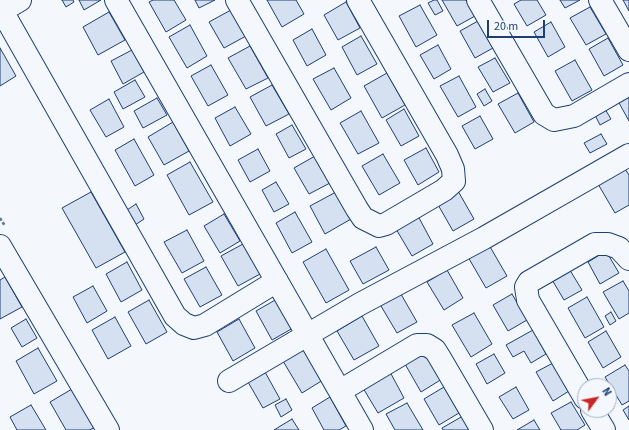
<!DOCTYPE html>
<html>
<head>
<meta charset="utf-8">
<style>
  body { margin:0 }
  #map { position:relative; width:629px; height:430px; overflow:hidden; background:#f4f7fb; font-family:"Source Sans 3",sans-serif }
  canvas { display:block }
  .north { position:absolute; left:577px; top:378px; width:40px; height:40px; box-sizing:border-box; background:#f4f7fb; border:1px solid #9eadc5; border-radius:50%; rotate:58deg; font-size:11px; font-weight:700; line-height:16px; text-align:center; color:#1d3f73 }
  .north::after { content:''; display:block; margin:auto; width:14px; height:18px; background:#c62828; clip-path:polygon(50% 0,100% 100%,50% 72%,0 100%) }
  .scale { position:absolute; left:487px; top:20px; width:58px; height:18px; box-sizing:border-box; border:2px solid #1d3f73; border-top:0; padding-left:5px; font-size:12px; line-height:14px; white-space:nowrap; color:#1d3f73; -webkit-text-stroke:3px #f4f7fb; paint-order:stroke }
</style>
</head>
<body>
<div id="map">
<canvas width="629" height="430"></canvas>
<div class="north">N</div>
<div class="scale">20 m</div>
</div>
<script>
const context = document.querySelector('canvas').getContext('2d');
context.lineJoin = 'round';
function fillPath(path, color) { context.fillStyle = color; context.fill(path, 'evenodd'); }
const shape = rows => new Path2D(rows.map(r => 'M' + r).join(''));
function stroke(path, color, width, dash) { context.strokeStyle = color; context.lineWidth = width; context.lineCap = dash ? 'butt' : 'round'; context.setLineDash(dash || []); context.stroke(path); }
const building = shape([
  [62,0,73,0,74,2,66,7,62,0],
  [79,0,101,0,84,10,79,0],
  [153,0,174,0,186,20,166,32,149,2,153,0],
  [195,0,215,0,199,8,195,0],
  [267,0,296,0,304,14,282,27,267,0],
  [434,0,437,0,443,11,435,15,428,3,434,0],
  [442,0,466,0,475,16,457,26,442,0],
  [521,0,537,0,546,15,527,26,514,4,521,0],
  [560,0,580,0,565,8,560,0],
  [623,0,629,0,629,11,623,0],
  [346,2,360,28,338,40,324,15,346,2],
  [420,5,437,35,416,47,399,16,420,5],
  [590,7,606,34,586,45,570,18,590,7],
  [231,10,246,36,224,48,209,22,231,10],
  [109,12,125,40,98,55,83,27,109,12],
  [478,21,493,48,475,58,460,31,478,21],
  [551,22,565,47,548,57,534,32,551,22],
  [190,25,207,56,187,68,169,37,190,25],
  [312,29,326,55,307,66,293,40,312,29],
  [361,36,377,64,357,75,342,47,361,36],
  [608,38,623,65,604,76,589,49,608,38],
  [438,45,451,69,434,79,420,55,438,45],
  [250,46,268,78,246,89,228,58,250,46],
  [0,48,16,76,0,86,0,48],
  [132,50,144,72,123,84,111,61,132,50],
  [495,58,510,83,493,92,478,67,495,58],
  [575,60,592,90,572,101,555,71,575,60],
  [211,65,228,95,208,106,191,76,211,65],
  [334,68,351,98,331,110,313,79,334,68],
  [387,73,405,105,382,118,364,86,387,73],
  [459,76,476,107,458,117,440,86,459,76],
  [135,80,145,97,123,109,114,92,135,80],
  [272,85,289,114,266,126,250,97,272,85],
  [485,89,492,101,484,106,477,94,485,89],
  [518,93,534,122,515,133,498,104,518,93],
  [629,95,629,121,618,101,629,95],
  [157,98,167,115,143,128,134,111,157,98],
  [109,99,124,127,106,137,90,110,109,99],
  [235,107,251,134,230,146,215,118,235,107],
  [404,109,419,136,401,146,386,120,404,109],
  [605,109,611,119,600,125,595,115,605,109],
  [361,111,379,143,358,154,340,123,361,111],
  [480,116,493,139,475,149,462,126,480,116],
  [173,122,189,151,164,165,148,137,173,122],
  [292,125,306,149,289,158,276,134,292,125],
  [601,134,607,144,590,153,584,143,601,134],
  [134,139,154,175,135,186,115,150,134,139],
  [426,148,439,172,418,185,404,160,426,148],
  [258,149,270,171,250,182,238,160,258,149],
  [383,154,400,183,379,195,362,166,383,154],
  [315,156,330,183,309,194,294,168,315,156],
  [190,162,213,202,189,215,167,175,190,162],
  [625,169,629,175,629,205,615,213,598,184,625,169],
  [276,182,289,204,274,212,262,190,276,182],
  [458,191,474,219,453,231,437,203,458,191],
  [91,192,125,252,96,268,62,208,91,192],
  [336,192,351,219,325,234,310,206,336,192],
  [136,204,144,219,135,225,127,210,136,204],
  [295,212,312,242,292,253,276,223,295,212],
  [224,214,240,241,220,253,204,226,224,214],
  [418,216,433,244,412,256,396,229,418,216],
  [187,230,204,261,182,273,164,242,187,230],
  [243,244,260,274,238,286,221,256,243,244],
  [489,245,507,276,486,288,468,257,489,245],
  [376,247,389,270,363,284,350,261,376,247],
  [326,249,349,290,326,303,303,262,326,249],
  [606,251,619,273,600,284,588,262,606,251],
  [127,262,142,290,121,302,106,274,127,262],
  [206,267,222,295,200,307,184,279,206,267],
  [568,267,582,290,564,300,551,278,568,267],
  [447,270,463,298,444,310,427,282,447,270],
  [5,277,22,307,0,319,0,280,5,277],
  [623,281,629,291,629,313,619,319,603,292,623,281],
  [93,286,107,311,87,323,73,297,93,286],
  [398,289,417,322,397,333,378,301,398,289],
  [512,294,527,320,508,331,493,305,512,294],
  [587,297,604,327,585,338,568,308,587,297],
  [277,299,293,328,272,340,256,311,277,299],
  [149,300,167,332,146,344,128,312,149,300],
  [611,312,616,321,610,325,605,316,611,312],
  [474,313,492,344,471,357,452,325,474,313],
  [362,316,379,346,354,360,337,331,362,316],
  [115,317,131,346,108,359,92,330,115,317],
  [26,319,37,338,22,347,11,328,26,319],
  [239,319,255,348,233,361,217,332,239,319],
  [533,330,546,354,531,363,524,351,513,357,506,345,533,330],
  [606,331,621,357,603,368,588,342,606,331],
  [38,348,57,381,34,394,16,361,38,348],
  [305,348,323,380,302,393,283,361,305,348],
  [426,352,442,379,421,392,405,364,426,352],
  [494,354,505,373,487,384,476,364,494,354],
  [553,363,569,391,553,401,536,372,553,363],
  [625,365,629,371,629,401,622,405,605,377,625,365],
  [265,372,280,399,263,408,248,382,265,372],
  [390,372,404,398,378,413,363,388,390,372],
  [444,387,459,413,439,425,424,399,444,387],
  [516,387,529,410,513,419,499,397,516,387],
  [72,389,94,428,89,430,66,430,50,402,72,389],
  [330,397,346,426,339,430,324,430,312,408,330,397],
  [286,399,292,410,281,417,275,405,286,399],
  [571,402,585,425,577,430,561,430,551,413,571,402],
  [407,403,423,430,395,430,386,414,407,403],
  [31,405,46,430,17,430,10,417,31,405],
  [629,406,629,420,623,410,629,406],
  [463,416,471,430,443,430,442,428,463,416],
  [292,419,299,430,274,430,292,419],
  [534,420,540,430,517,430,534,420]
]);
fillPath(building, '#d5e0f0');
stroke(building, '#1d3f73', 1);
const minor = shape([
  [116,0,362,430],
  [237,0,357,209,363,218,379,226,386,224,444,190,454,181,453,169,447,155,358,0],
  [478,0,544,114,554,120,574,116,629,84],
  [600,0,629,50],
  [2,11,175,316,184,324,194,328,205,325,277,281],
  [0,12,20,0],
  [0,246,108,430],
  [229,381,360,304,484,238,629,155],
  [340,391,417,345,427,345,435,350,440,358,482,430],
  [585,398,528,300,526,287,529,282,595,244,608,244,619,248,629,259],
  [592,410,604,430]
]);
stroke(minor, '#1d3f73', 24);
stroke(shape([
  [0,218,5,226]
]), '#5e769c', 2.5, [3, 2]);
stroke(minor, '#f4f7fb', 22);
</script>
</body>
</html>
